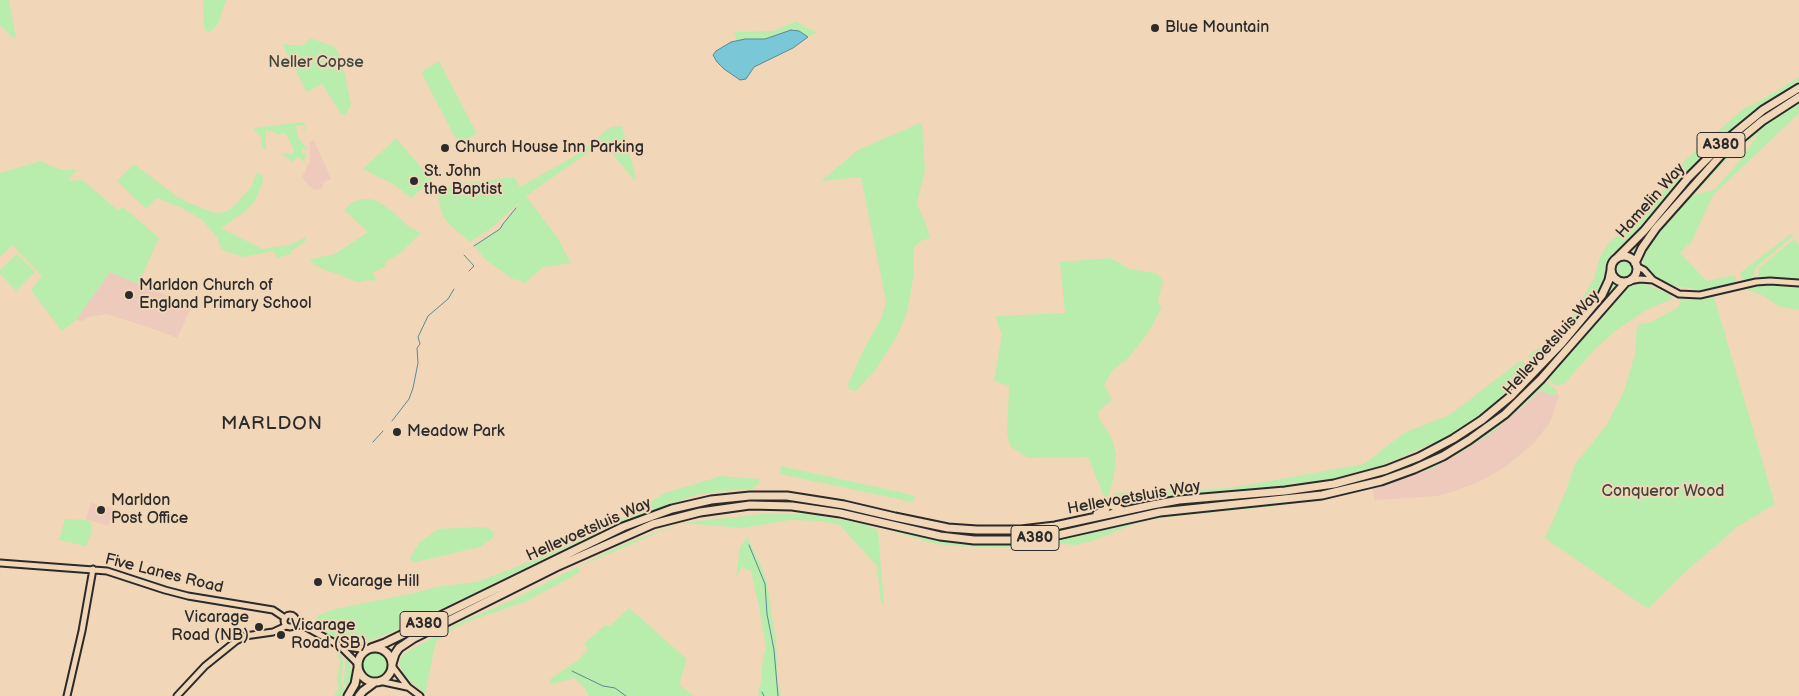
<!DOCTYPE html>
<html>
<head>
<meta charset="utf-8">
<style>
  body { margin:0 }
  canvas { display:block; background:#f1d6b8 }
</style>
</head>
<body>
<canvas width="1799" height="696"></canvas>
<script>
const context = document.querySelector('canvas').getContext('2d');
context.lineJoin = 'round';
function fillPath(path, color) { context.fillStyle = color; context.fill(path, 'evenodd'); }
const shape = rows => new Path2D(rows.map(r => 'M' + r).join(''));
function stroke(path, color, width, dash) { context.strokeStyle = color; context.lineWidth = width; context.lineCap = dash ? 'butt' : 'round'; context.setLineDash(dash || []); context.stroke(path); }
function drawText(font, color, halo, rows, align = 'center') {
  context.font = font + ' "Balsamiq Sans",sans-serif'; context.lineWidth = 4; context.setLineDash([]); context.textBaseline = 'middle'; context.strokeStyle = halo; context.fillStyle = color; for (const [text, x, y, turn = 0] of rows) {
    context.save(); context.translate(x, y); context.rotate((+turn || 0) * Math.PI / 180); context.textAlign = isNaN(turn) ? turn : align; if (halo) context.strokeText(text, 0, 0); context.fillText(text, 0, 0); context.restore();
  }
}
fillPath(shape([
  [314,140,331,179,325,181,321,189,315,190,308,185,302,177,310,161,310,142],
  [110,272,192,306,177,338,157,330,107,314,88,317,82,321,76,320],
  [1541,390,1552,396,1557,393,1559,396,1550,422,1534,443,1504,468,1478,482,1455,491,1437,496,1375,500,1372,487,1387,483,1521,408],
  [91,503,115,509,108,526,86,519]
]), '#edcabb');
fillPath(shape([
  [0,0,9,0,16,38,15,39,0,25],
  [203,0,226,0,218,24,210,32,206,31,204,28],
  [796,21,807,28,817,32,808,37,796,30,791,30,765,39,737,41,734,33,736,32,773,31],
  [311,38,334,47,341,56,351,105,346,114,342,115,322,84,307,92,286,52,283,44,302,46],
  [439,61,477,134,458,143,422,74,424,70],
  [1799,77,1799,82,1768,101,1738,124,1699,162,1638,233,1614,253,1609,262,1609,276,1601,291,1568,332,1536,367,1530,363,1529,356,1531,353,1557,335,1569,320,1594,279,1600,257,1609,243,1634,221,1650,209,1673,175,1686,159,1743,109,1760,101],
  [1799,91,1799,94,1766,114,1740,134,1722,151,1636,254,1630,249,1712,157,1756,117],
  [1799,98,1799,113,1713,195,1692,241,1680,253,1707,281,1730,276,1736,277,1736,281,1730,284,1700,290,1676,286,1656,278,1651,275,1644,266,1642,257,1647,246,1665,223,1717,164,1736,145],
  [1760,132,1738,163,1714,190,1693,195,1730,156],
  [304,122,306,135,303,125,296,126,298,137,307,149,302,149,302,153,306,154,304,162,298,157,292,162,283,155,284,153,292,154,294,150,286,134,282,133,279,135,272,131,266,131,265,133,266,150,263,149,261,137,253,128],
  [922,122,925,170,917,204,926,225,930,238,921,241,913,248,914,271,910,297,906,315,897,336,876,369,856,391,850,390,847,386,866,345,882,317,886,301,861,177,821,181,858,150],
  [622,126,636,178,634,180,603,142,526,196,557,237,571,263,543,267,525,283,511,278,486,260,474,246,500,229,503,224,522,200,493,227,470,242,449,224,443,216,438,198,440,191,459,181,466,183,514,177,520,187,573,157,611,127],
  [396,138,431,179,433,180,411,198,393,184,363,169],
  [41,161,53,167,65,170,77,169,69,179,71,181,82,180,118,210,123,207,159,238,138,284,110,272,76,320,62,331,31,290,42,276,12,245,0,257,0,173],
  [134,164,175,195,189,203,214,213,226,212,234,206,251,187,257,172,264,178,255,201,246,211,221,228,262,249,289,245,306,237,305,242,291,251,291,254,276,258,274,251,242,257,221,249,217,237,202,220,182,208,157,198,146,209,117,181],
  [362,199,370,199,377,201,392,211,409,227,421,233,399,254,387,261,385,266,373,273,376,281,368,280,358,282,318,267,310,261,311,259,335,254,368,232,344,210,353,202],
  [1792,233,1793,236,1756,267,1752,279,1744,280,1742,279,1740,273],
  [1794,239,1799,245,1799,281,1778,278,1758,279,1759,268],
  [17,254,35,272,16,291,0,274,0,270],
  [1111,258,1129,269,1156,273,1163,280,1158,303,1162,307,1148,333,1128,358,1113,370,1104,385,1112,400,1098,411,1099,419,1111,436,1116,454,1114,477,1109,494,1106,497,1104,496,1088,457,1028,458,1011,447,1007,435,1009,386,994,381,1002,334,998,325,996,316,1065,313,1060,262],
  '1615 270a9 9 0 1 1 18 0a9 9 0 1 1-18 0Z',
  [1614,278,1621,282,1542,373,1539,371,1606,293],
  [1633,282,1648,285,1671,295,1672,299,1646,310,1614,332,1595,349,1564,384,1557,385,1552,383,1546,377,1622,289],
  [1765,283,1799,286,1799,310,1778,306,1764,296,1746,289,1745,286],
  [1714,297,1775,504,1737,527,1683,574,1648,609,1545,538,1565,493,1575,464,1606,426,1624,391,1635,354,1637,325,1651,322,1677,308,1679,306,1680,299],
  [1520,361,1524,362,1533,370,1497,402,1472,421,1443,439,1381,466,1350,475,1313,482,1183,496,1133,505,1120,503,1114,497,1113,495,1116,493,1230,488,1364,464,1404,433,1449,415,1460,407],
  [1537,373,1540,376,1513,401,1495,416,1465,438,1416,463,1395,471,1360,481,1326,488,1163,506,1112,518,1111,514,1132,509,1325,485,1394,468,1462,435],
  [1544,379,1557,391,1557,393,1552,396,1541,390,1495,430,1468,448,1433,468,1387,483,1303,501,1380,482,1464,444],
  [781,466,886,489,916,496,912,502,780,474],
  [721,476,759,479,759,484,752,489,741,489,695,495,609,527,407,626,367,642,342,642,321,630,315,621,318,615,335,609,419,592,436,587,477,582,516,567,597,531,631,514,665,493],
  [1289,501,1290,504,1279,506,1184,515,1142,521,1089,542,1075,545,1042,542,1003,548,956,546,936,544,882,528,885,526,914,532,1015,541,1141,517],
  [762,514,802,514,820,516,864,524,878,530,884,604,881,603,877,566,840,525,820,521,790,520,743,528,681,523,578,567,580,572,527,601,467,622,450,631,436,641,425,694,407,678,405,679,403,676,399,662,401,657,410,650,465,620,512,600,617,547,681,523],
  [65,519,86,520,92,523,91,534,86,546,59,540],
  [480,527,488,528,494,533,493,538,480,547,415,562,413,562,410,559,411,556,419,543,438,529],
  [747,537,762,568,767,583,776,642,778,682,781,696,759,696,758,691,761,683,763,657,766,649,760,612,751,571,742,567,736,577,740,547],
  [629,608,687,659,679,684,693,696,589,696,585,689,575,678,552,684,549,680,578,660,588,649,584,644,605,625,610,626],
  [336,651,341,655,343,661,341,683,345,691,341,696,334,696,339,689,337,680,340,661],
  '360 667a14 14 0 1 1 28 0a14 14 0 1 1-28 0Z',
  [346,657,352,669,353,674,348,687,344,683,344,679]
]), '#b9edae');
const water = shape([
  [791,30,799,31,808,37,793,48,754,67,746,79,740,80,724,69,717,62,713,55,716,51,731,42,745,39,765,39,791,30]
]);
fillPath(water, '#7ac7d8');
stroke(water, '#5a8993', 1);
stroke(shape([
  [474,246,500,229,503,224,516,208],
  [464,255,474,266,469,271],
  [392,421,409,399,413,388,418,363,417,348,420,344,418,337,428,316,448,299,454,289],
  [373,442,383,431],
  [749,545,765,584,767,614,774,650,778,696],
  [572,671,603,686,615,688,626,696],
  [762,692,764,696]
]), '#5a8993', 1);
const minor = shape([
  [1636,266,1644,270,1653,280,1679,294,1700,295,1756,282,1770,281,1799,283],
  [1629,281,1640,279,1653,280],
  [0,563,107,571,165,590,188,596,273,610,285,618],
  '284 621a6 6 0 1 1 12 0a6 6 0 1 1-12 0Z',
  [296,624,306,627,340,646,358,664],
  [340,646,367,650],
  [392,666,408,687,420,696],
  [379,681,407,687],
  [67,696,82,631,93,569],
  [177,696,205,666,236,641,245,636,273,632,286,626]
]);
const highway = shape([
  '1611 269a13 13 0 1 1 26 0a13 13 0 1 1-26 0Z',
  [1617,258,1644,231,1688,178,1724,142,1763,110,1799,88],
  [1635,263,1642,248,1656,228,1721,155,1762,121,1799,97],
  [1097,514,1104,511,1109,504,1123,511],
  [371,648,385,643,623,527,672,509,711,500,750,496,787,496,844,505,895,517,948,528,977,530,1021,530,1055,526,1152,505,1179,500,1285,491,1334,484,1386,470,1419,457,1453,439,1482,420,1511,396,1562,343,1602,295,1609,280,1611,270],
  '358 665a17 17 0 1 1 34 0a17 17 0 1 1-34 0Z',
  [392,664,395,654,399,648,414,638,556,567,653,524,700,512,750,505,792,506,840,513,940,536,974,540,1011,540,1058,535,1160,512,1322,495,1381,481,1414,469,1443,456,1469,440,1505,414,1541,379,1626,282],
  [348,696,355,684,358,668],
  [359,696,363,691,375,682]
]);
stroke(minor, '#2b2b2b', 9);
stroke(highway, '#2b2b2b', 11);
stroke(minor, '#f1d6b8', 5);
stroke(highway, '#f1d6b8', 7);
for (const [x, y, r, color] of [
  [1155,28,5,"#2b2b2b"],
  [445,148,5,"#2b2b2b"],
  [414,181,5,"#2b2b2b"],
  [129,295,5,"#2b2b2b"],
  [397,432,5,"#2b2b2b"],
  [101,510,5,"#2b2b2b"],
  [318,582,5,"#2b2b2b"],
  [259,627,5,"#2b2b2b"],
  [281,635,5,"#2b2b2b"]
]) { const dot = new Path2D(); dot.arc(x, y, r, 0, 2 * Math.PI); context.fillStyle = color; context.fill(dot); stroke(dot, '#f1d6b8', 2); }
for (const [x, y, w] of [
  [1721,145,48],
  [1035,538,48],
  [424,624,48]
]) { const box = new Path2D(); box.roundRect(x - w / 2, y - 12.5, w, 25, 4); context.fillStyle = '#f1d6b8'; context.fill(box); stroke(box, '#2b2b2b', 1); }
drawText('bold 15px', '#2b2b2b', null, [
  ["A380",1721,145],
  ["A380",1035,538],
  ["A380",424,624]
]);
drawText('16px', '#2b2b2b', '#f1d6b8', [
  ["Blue Mountain",1165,28],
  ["Church House Inn Parking",455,148],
  ["St. John",424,172],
  ["the Baptist",424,190],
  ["Marldon Church of",139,286],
  ["England Primary School",139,304],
  ["Meadow Park",407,432],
  ["Marldon",111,501],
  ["Post Office",111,519],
  ["Vicarage Hill",328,582],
  ["Vicarage",249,618,"right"],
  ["Road (NB)",249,636,"right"],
  ["Vicarage",291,626],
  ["Road (SB)",291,644]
], 'left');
drawText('16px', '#40483f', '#f1d6b8', [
  ["Neller Copse",316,63],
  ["Conqueror Wood",1663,492]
]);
drawText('16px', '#2b2b2b', '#f1d6b8', [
  ["Hamelin Way",1651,201,-48],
  ["Hellevoetsluis Way",1552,343,-48],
  ["Hellevoetsluis Way",1134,498,-10],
  ["Hellevoetsluis Way",589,530,-24],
  ["Five Lanes Road",164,574,14]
]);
context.letterSpacing = '1px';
drawText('19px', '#2b2b2b', '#f1d6b8', [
  ["MARLDON",272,424]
]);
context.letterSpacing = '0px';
</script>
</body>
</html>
